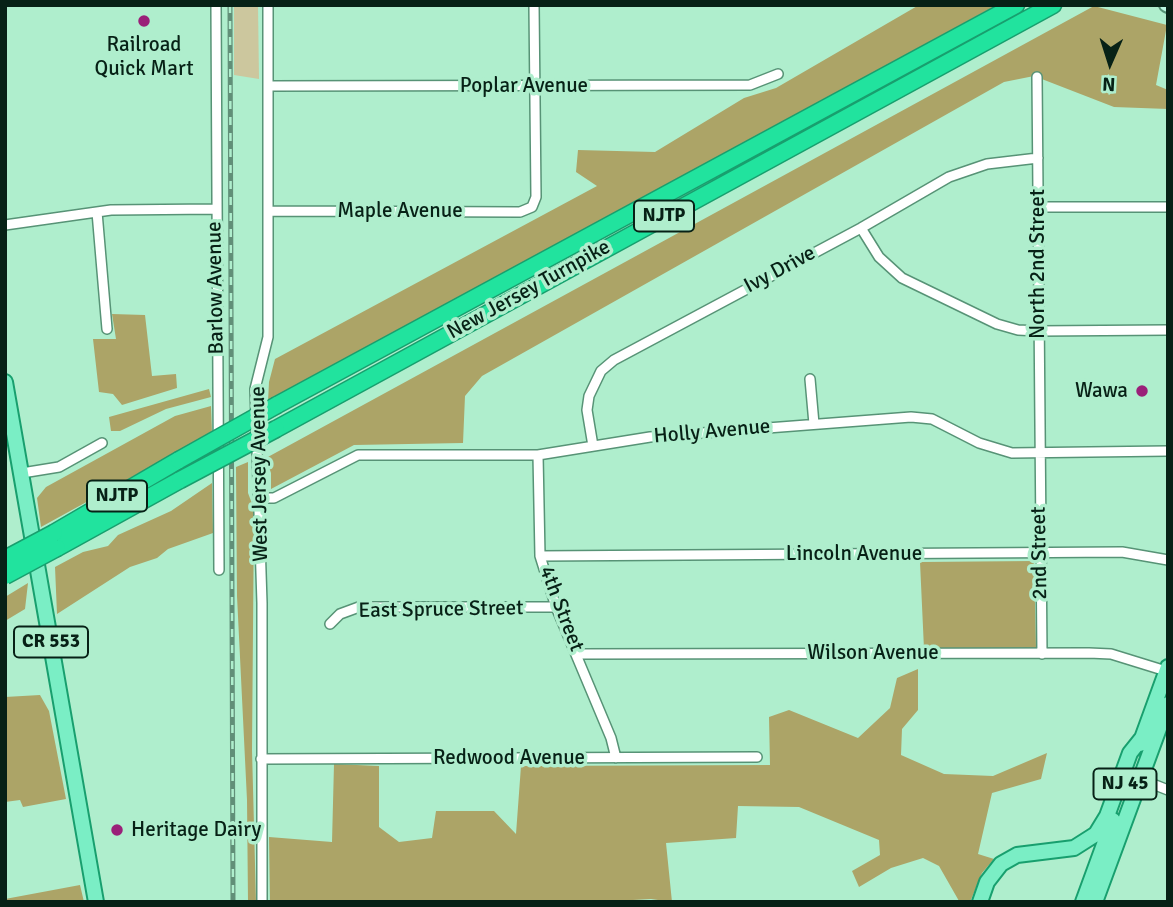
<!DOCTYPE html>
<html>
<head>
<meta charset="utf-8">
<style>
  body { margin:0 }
  #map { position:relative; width:1173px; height:907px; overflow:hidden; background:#afeecd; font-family:Signika,sans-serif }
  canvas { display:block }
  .frame { position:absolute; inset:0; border:7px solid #072116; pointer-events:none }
  .north { position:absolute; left:1075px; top:28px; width:70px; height:70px; -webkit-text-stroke:5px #afeecd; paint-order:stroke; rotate:183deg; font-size:19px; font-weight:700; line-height:28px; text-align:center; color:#072116 }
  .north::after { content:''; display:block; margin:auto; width:24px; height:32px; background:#072116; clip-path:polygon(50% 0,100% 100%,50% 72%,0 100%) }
</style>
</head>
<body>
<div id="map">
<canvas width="1173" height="907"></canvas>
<div class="frame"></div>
<div class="north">N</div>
</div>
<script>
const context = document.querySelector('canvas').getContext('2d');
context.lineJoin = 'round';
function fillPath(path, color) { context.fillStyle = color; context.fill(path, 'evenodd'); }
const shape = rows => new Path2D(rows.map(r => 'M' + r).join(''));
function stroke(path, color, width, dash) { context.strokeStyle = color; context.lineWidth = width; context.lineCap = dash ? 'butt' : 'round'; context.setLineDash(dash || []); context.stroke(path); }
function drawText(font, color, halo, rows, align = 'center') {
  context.font = font + ' Signika,sans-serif'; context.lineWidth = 7; context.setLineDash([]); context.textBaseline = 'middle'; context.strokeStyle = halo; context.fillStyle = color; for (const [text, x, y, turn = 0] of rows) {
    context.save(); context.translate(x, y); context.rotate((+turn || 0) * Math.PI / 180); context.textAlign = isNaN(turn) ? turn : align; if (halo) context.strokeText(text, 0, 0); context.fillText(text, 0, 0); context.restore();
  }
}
fillPath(shape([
  [234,5,258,5,259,79,234,75]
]), '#ccc79e');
fillPath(shape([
  [919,5,997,5,268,402,269,382,275,359,597,186,576,172,578,150,655,152,744,98,776,88],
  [1094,6,1167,25,1156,85,1168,90,1168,109,1114,107,1034,76,1004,82,482,376,465,396,463,443,354,445,271,489,271,473,266,458],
  [112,314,145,315,152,376,176,374,177,388,122,405,113,394,99,392,93,339,116,339],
  [209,389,211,397,166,409,120,431,111,431,109,417],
  [211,406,212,433,41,527,37,498,46,487,175,416],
  [248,462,248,493,254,509,252,750,256,902,248,902,247,800,237,596,236,467],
  [212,483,213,533,168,549,157,558,130,567,57,614,55,567,83,552,108,546,118,535,171,511],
  [1034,561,1036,648,924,649,920,562],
  [28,583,25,609,5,621,5,597],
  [918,669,918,710,902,729,901,755,944,774,993,776,1047,753,1041,779,992,793,978,854,994,859,982,873,970,902,959,901,939,866,923,858,891,868,859,887,852,871,880,855,879,840,799,807,738,806,736,838,666,843,672,902,651,899,597,902,270,902,269,837,332,842,334,764,379,766,379,827,399,842,432,838,436,811,494,811,516,834,521,766,770,765,769,717,789,710,858,738,890,708,897,678],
  [40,695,49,711,66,799,23,807,20,800,5,802,5,697],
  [80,885,84,902,5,902,5,899]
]), '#aca467');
const street = shape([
  [216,5,219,570],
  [1037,77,1042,654],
  [269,86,750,85,778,74],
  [1038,207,1168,207],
  [268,211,520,212,532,207,536,197,534,5],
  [97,212,107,329],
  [5,225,111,210,215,209],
  [861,228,879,257,902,278,997,324,1018,330,1038,331,1168,330],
  [810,379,814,424],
  [593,446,587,410,589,396,601,371,614,360,861,228,949,177,987,164,1038,158],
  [538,455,540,556,556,607,611,738,616,758],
  [22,473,59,467,102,443],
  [260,498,274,498,358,455,538,455,650,437,911,417,932,419,979,443,1012,453,1168,451],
  [540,556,1122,552,1168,560],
  [330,624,340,614,359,607,556,607],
  [577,654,1089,653,1111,654,1166,671],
  [261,759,757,757],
  [1140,779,1168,790],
  [262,902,262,603,255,389,268,337,268,5]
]);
const secondary = shape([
  [1166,5,1168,6]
]);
const primary = shape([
  [5,382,96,902],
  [1140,744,1168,667],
  [980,902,987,882,1001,864,1017,855,1074,848,1096,834,1107,816,1130,753,1142,738],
  [1083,902,1113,820],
  [1095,902,1168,704]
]);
const highway = shape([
  [277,405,1016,5],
  [276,429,1053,5],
  [54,533,179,460],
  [57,548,180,480]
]);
stroke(street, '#579376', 12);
stroke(secondary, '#579376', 16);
stroke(primary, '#189f6e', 18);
stroke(highway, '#189f6e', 19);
stroke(street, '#fff', 9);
stroke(secondary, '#bcf7e2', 12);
stroke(primary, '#7aeec5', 14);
stroke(highway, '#21e39e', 16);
const rail = shape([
  [230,5,233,902]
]);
stroke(rail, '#618f78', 5);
stroke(rail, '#afeecd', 2.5, [8]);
const highwayBridge = shape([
  [179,460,277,405],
  [180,480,276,429],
  [5,559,54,533],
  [5,576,57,548]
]);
stroke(highwayBridge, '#189f6e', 19, []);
stroke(highwayBridge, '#21e39e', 16);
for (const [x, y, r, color] of [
  [144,21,7,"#9a2079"],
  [1142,391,7,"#9a2079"],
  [117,830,7,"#9a2079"]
]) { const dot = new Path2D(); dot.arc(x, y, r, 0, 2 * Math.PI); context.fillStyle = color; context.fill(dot); stroke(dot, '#afeecd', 2.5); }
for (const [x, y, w] of [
  [664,216,60],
  [117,496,60],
  [51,642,74],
  [1125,784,63]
]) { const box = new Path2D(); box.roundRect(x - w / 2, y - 15.5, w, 31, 5); context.fillStyle = '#afeecd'; context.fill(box); stroke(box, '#072116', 2); }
drawText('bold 19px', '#072116', null, [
  ["NJTP",664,216],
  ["NJTP",117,496],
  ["CR 553",51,642],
  ["NJ 45",1125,784]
]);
drawText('21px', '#072116', '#afeecd', [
  ["Railroad",144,45],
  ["Quick Mart",144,69],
  ["Wawa",1128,391,"right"],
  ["Heritage Dairy",131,830,"left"]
]);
drawText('21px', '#072116', '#afeecd', [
  ["Poplar Avenue",524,86],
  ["Maple Avenue",400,211],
  ["North 2nd Street",1038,264,-90],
  ["Ivy Drive",780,270,-28],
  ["Barlow Avenue",216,288,-91],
  ["New Jersey Turnpike",529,290,-29],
  ["Holly Avenue",712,432,-5],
  ["West Jersey Avenue",260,474,-91],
  ["2nd Street",1040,553,-91],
  ["Lincoln Avenue",854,554],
  ["4th Street",561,609,69],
  ["East Spruce Street",441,610,-1],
  ["Wilson Avenue",873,653],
  ["Redwood Avenue",509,758]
]);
</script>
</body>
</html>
